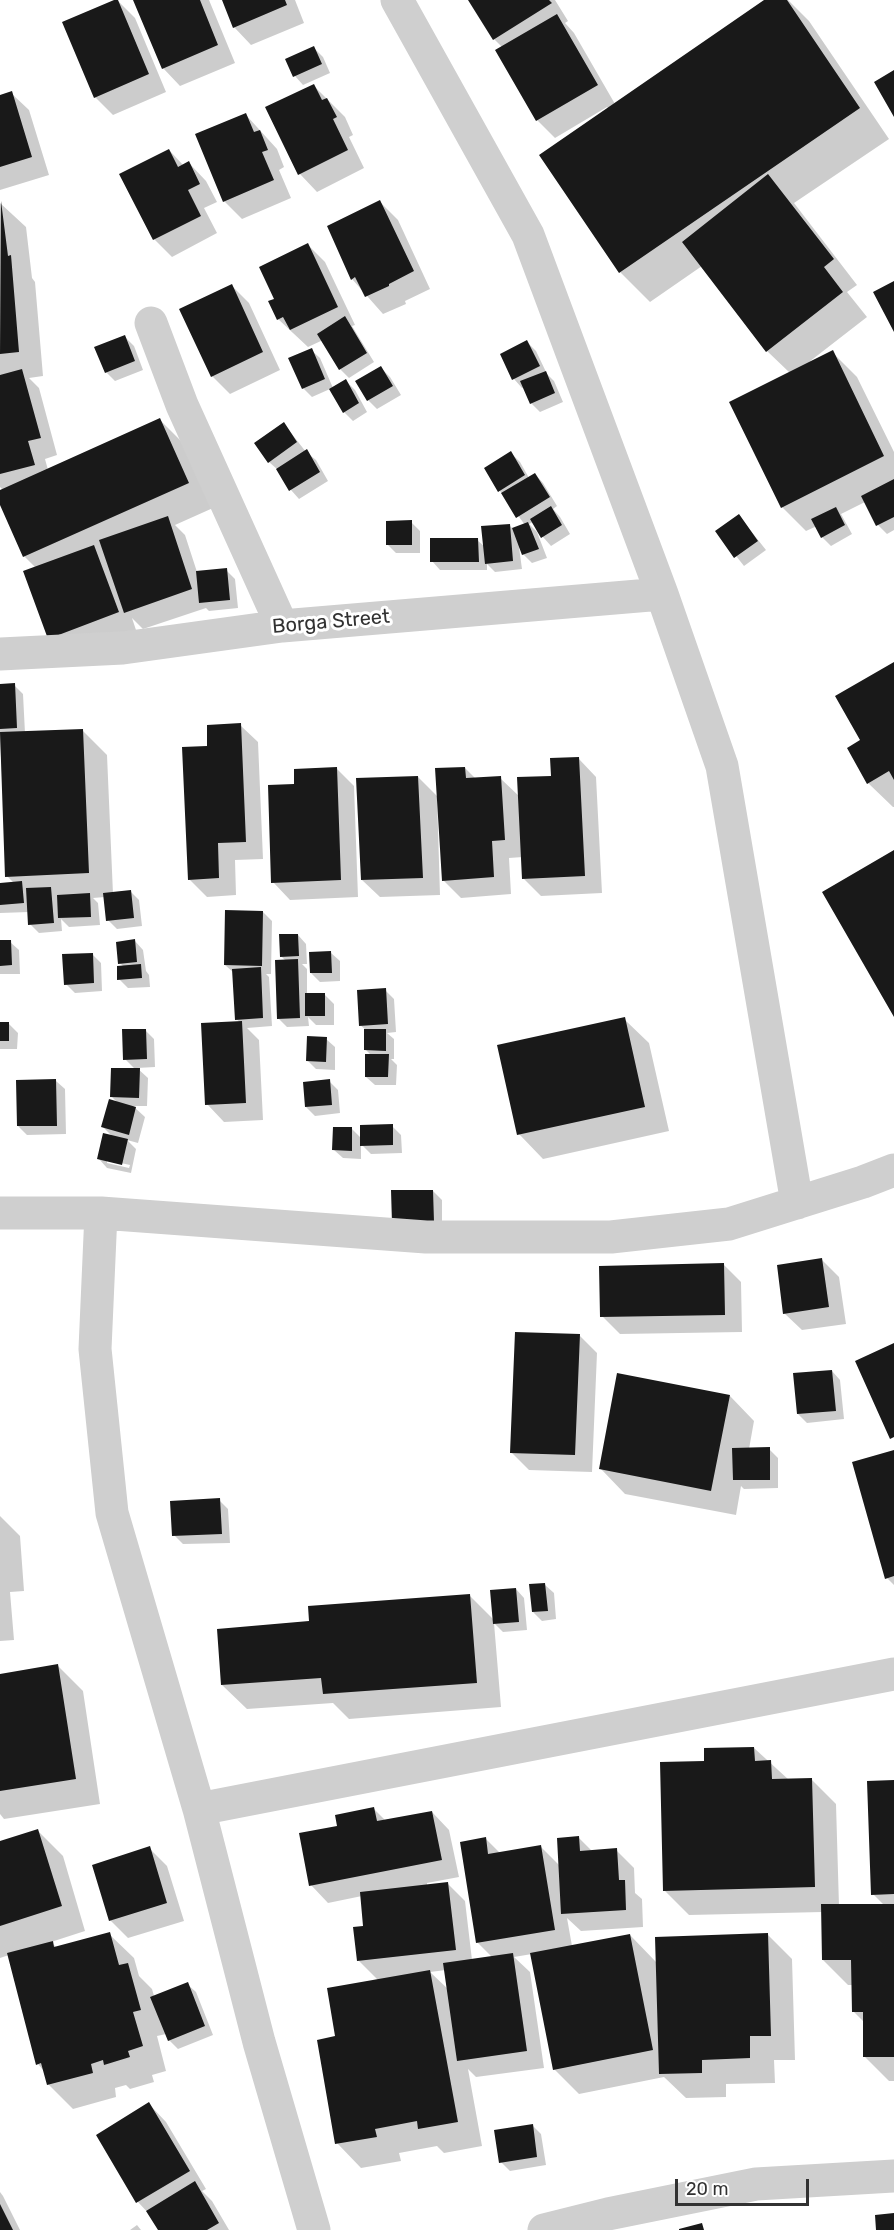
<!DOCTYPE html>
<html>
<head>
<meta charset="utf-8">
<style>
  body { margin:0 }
  #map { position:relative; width:894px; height:2230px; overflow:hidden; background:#fff; font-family:Rubik,sans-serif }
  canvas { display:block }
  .scale { position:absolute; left:675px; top:2179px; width:134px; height:27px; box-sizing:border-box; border:3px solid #323232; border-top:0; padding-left:8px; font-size:18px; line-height:21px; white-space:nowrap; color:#323232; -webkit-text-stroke:4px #fff; paint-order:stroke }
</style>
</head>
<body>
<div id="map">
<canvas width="894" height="2230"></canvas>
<div class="scale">20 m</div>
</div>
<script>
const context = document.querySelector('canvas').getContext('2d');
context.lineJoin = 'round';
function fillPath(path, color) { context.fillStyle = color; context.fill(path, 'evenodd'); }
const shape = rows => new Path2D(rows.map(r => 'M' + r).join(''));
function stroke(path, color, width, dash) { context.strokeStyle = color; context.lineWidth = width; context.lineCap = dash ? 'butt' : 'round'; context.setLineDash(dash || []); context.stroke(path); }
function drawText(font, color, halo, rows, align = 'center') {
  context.font = font + ' Rubik,sans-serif'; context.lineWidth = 6; context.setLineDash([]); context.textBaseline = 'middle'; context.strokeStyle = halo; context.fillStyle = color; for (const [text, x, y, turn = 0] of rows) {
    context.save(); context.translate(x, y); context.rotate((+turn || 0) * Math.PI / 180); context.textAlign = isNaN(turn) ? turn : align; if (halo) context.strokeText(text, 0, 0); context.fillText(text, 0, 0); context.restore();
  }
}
fillPath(shape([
  [117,0,135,18,166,92,113,115,95,97],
  [135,0,209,0,235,63,180,86,163,68],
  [223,0,295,0,304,23,251,45,234,27],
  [470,0,555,0,568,21,565,23,574,33,615,104,767,0,788,0,809,21,889,139,794,203,857,285,847,292,867,317,809,362,832,352,857,377,894,452,894,530,887,534,878,525,865,502,841,514,852,534,831,546,822,537,817,526,806,531,782,507,790,373,767,351,702,266,650,302,620,272,541,155,609,109,607,107,555,138,537,120,502,47,494,39],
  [314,48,323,57,330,73,303,85,295,76],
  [313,85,345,117,353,135,349,137,364,168,317,192,300,174],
  [11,93,29,110,49,175,0,190,0,96],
  [246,115,277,149,284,167,279,170,291,198,242,219,224,201],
  [169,150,184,166,189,163,206,181,217,202,204,208,217,233,172,257,154,239],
  [380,202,398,220,430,289,405,301,406,304,383,314,352,279],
  [0,203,26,227,32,278,35,282,43,376,29,378,39,388,57,455,45,459,48,470,160,420,185,445,213,508,175,525,185,535,197,572,226,570,235,579,238,608,209,611,206,608,143,629,132,618,136,630,67,656,36,568,24,556,0,501,0,491,3,490,0,487],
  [308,245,325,262,355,325,352,326,374,362,349,378,340,369,323,340,308,347,278,319,276,300],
  [232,286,249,303,280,370,230,394,212,376],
  [125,337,134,346,143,370,115,381,106,372],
  [527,342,536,351,547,374,554,381,563,402,540,412,531,403,525,387,522,388,514,379],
  [311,350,320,358,333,388,346,381,355,390,367,412,353,421,344,412,330,389,312,397,303,388],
  [381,368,390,377,401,395,377,409,368,400,357,382],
  [284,424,306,452,316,460,328,481,299,499,291,490,278,470,269,462],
  [511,453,520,462,529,478,535,474,543,483,557,506,553,509,560,517,570,534,551,546,543,537,533,522,529,524,537,532,547,558,532,563,523,554,519,547,522,569,495,572,487,564,487,570,440,570,432,561,477,540,485,547,509,525,513,529,525,525,500,491],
  [739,516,766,550,744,566,717,532],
  [411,522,420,531,420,553,396,553,387,544],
  [894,663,894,807,893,807,868,783,862,741],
  [0,685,14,685,23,694,25,733,82,730,107,755,113,894,131,892,139,900,142,926,117,929,108,920,105,897,93,898,98,903,100,925,69,927,61,919,62,931,39,933,30,924,29,912,0,913,0,884,14,883,7,876,0,738],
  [240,725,258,742,263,859,235,860,236,895,207,897,189,879,209,747],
  [579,759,596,777,602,893,541,896,524,879,523,857,509,858,511,894,461,898,443,880,465,768,476,779,500,778,520,797],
  [337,769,354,786,358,897,290,900,273,882,296,786],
  [418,777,437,796,440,895,380,897,362,880],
  [263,912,272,921,271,974,266,974,269,977,272,1026,247,1028,259,1040,263,1120,224,1122,207,1104,240,1022,236,1019,234,973,225,965],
  [298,935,306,944,307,964,302,964,307,969,307,995,325,995,334,1004,334,1025,316,1025,308,1017,309,1026,287,1027,278,1018,286,961,281,956],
  [135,941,143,950,146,971,149,975,150,987,128,988,119,979,124,967,120,963],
  [0,942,10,942,19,950,20,974,0,974],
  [331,953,340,961,340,981,320,982,311,973],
  [92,954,101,963,102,991,75,993,66,984],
  [385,990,394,999,396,1032,387,1033,394,1039,394,1059,391,1059,397,1065,396,1085,375,1085,366,1077,372,1056,365,1049,366,1030,360,1025],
  [624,1019,649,1043,669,1131,543,1159,519,1134],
  [0,1024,9,1024,18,1033,17,1049,0,1049],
  [145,1030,154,1039,155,1067,137,1068,148,1078,147,1106,133,1106,145,1117,138,1143,127,1140,136,1149,131,1173,107,1168,99,1159,113,1137,103,1127,119,1104,112,1097,135,1069,125,1059],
  [107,1160,130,1165,129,1168,107,1163],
  [326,1039,335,1047,335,1070,316,1069,307,1060],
  [56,1081,65,1089,66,1134,27,1135,18,1126],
  [329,1081,338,1090,340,1113,315,1116,306,1107],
  [392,1126,401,1135,402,1153,371,1154,361,1144,361,1159,343,1158,334,1150,352,1129,362,1139],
  [433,1191,442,1200,442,1230,393,1222],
  [822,1260,839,1277,846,1324,802,1330,784,1313],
  [724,1265,741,1282,742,1332,620,1334,602,1316],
  [579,1335,597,1353,592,1472,529,1470,511,1452],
  [832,1371,840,1380,844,1419,807,1423,798,1414],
  [730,1396,754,1421,749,1449,769,1449,778,1458,778,1488,744,1489,741,1486,736,1515,625,1494,601,1469],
  [894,1451,894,1585,887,1578],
  [219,1500,228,1509,230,1543,183,1544,174,1535],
  [0,1516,20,1536,24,1591,10,1592,14,1640,0,1641],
  [545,1585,554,1593,556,1619,542,1621,533,1612],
  [516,1589,524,1598,527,1630,503,1632,494,1623,501,1707,349,1719,333,1703,247,1709,222,1685,310,1622,469,1595,494,1620],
  [58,1666,83,1691,100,1804,4,1819,0,1814,0,1675],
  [754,1748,789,1780,812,1780,836,1804,839,1906,884,1905,873,1894,894,1782,894,2081,889,2081,864,2056,864,2022,853,2011,853,1985,848,1985,823,1960,823,1912,689,1915,664,1890,705,1763],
  [374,1809,386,1821,432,1812,449,1830,459,1877,427,1883,427,1886,447,1883,465,1901,472,1960,492,1957,477,1942,486,1839,500,1853,541,1847,560,1866,579,1838,592,1851,616,1850,634,1868,635,1893,642,1899,643,1927,581,1931,567,1918,572,1946,630,1935,657,1963,767,1934,792,1959,795,2060,774,2060,775,2083,726,2084,726,2097,686,2098,664,2077,579,2094,554,2069,532,1954,514,1957,530,1972,544,2068,476,2077,468,2069,482,2146,444,2153,437,2146,399,2153,401,2161,361,2168,337,2143,337,2037,378,1980,358,1960,365,1928,362,1896,328,1903,311,1885,338,1827],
  [446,1970,449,1990,430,1972],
  [38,1831,63,1856,85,1931,51,1942,57,1948,109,1934,134,1958,139,1976,152,1989,154,1996,187,1984,196,1992,213,2035,178,2049,169,2040,166,2034,157,2036,166,2071,152,2075,154,2082,130,2089,126,2085,115,2088,116,2097,73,2109,48,2084,44,2071,38,2064,9,1955,0,1958,0,1843],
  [149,1848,167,1866,184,1921,128,1938,110,1920],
  [149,2104,166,2122,206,2189,202,2191,212,2201,229,2230,159,2230,150,2215,138,2202],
  [532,2125,541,2134,546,2165,510,2171,501,2162],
  [0,2192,3,2196,20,2230,0,2230],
  [137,2225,141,2230,130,2230]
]), '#0003');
fillPath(shape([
  [114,0,118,0,149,74,94,98,62,22],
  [133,0,200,0,218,45,162,69],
  [222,0,285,0,287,5,233,28],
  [468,0,549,0,552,3,493,40],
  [764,0,787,0,860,108,619,273,539,155],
  [557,14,598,85,536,121,495,50],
  [314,46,322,64,293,77,285,59],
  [894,70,894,117,874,82],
  [314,84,322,100,327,98,337,117,333,119,348,150,298,175,265,107],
  [12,91,32,157,0,167,0,95],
  [246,113,254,132,260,130,268,150,262,152,274,180,223,202,195,134],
  [169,149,178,167,189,161,200,184,188,190,201,216,153,240,119,174],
  [768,174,834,259,824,267,843,292,766,352,682,242],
  [380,200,414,271,389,284,389,286,365,297,355,277,351,280,327,226],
  [1,201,8,256,11,255,19,352,0,354],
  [308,243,338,307,290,330,283,317,277,320,268,301,274,299,259,267],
  [894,281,894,332,873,292],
  [232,284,263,352,211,377,179,309],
  [345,316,367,353,339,370,317,334],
  [125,335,135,361,105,373,94,347],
  [527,340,540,366,512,380,500,354],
  [312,348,325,379,302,389,288,358],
  [833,350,884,456,781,508,729,402],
  [381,366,393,386,367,401,355,381],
  [22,369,41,438,28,441,35,465,0,474,0,375],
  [546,371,555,393,530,404,520,381],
  [346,379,359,403,343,413,329,389],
  [160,418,189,483,23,557,0,505,0,490],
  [284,422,297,442,268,463,254,443],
  [307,449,320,472,289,491,276,469],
  [511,451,525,475,498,492,484,468],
  [535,473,550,497,516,518,501,493],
  [894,479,894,517,876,526,861,496],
  [551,506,562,525,541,538,530,519],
  [836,507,845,525,821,538,811,519],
  [739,514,758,541,734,558,715,531],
  [168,516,192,589,124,613,99,540],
  [412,520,412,545,386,545,386,521],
  [528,522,539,549,522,555,512,528],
  [510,524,513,561,485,564,481,526],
  [430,538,478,538,479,562,430,562],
  [94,545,119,612,48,639,23,571],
  [227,568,230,600,199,603,196,571],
  [894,662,894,780,889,771,867,784,847,748,860,740,835,696],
  [15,683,17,728,0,729,0,684],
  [241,723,246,842,218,843,219,878,188,880,182,747,207,746,207,725],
  [83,729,89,873,5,877,0,732],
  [579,757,585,876,522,879,517,777,551,776,550,758],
  [337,767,341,880,271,883,268,785,294,784,294,769],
  [465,767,466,778,501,776,505,840,492,841,494,877,442,881,435,768],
  [418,776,423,878,361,880,356,778],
  [894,850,894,1017,822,892],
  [22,881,24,903,0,905,0,883],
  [51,887,54,923,28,925,26,888],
  [131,890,134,918,106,921,103,893],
  [90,893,91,917,58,918,57,895],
  [225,910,263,911,262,966,224,965],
  [279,934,298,934,299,956,280,957],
  [135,939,137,962,118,964,116,942],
  [0,940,11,940,12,965,0,966],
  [331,951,332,973,310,973,309,952],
  [93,953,94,983,64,985,62,954],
  [298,959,300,1018,277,1019,275,960],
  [141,964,142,978,117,980,117,966],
  [261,967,263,1018,235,1020,232,969],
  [386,988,388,1024,359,1026,357,990],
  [305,993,325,993,325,1016,305,1016],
  [625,1017,645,1107,517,1135,497,1045],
  [242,1021,246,1103,205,1105,201,1023],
  [0,1022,9,1022,9,1041,0,1041],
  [122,1029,146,1029,147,1059,123,1060],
  [364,1029,386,1029,386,1051,364,1050],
  [307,1036,327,1037,326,1062,306,1061],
  [365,1054,389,1054,388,1077,365,1077],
  [111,1068,140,1068,139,1098,110,1097],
  [56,1079,57,1126,17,1126,16,1080],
  [330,1079,332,1105,305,1107,303,1082],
  [109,1099,136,1107,129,1135,101,1127],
  [393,1124,393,1145,360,1146,360,1125],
  [333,1127,352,1127,352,1151,332,1150],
  [103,1133,128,1139,122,1165,97,1159],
  [391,1190,433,1190,434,1222,392,1223],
  [822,1258,829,1307,783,1314,777,1265],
  [724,1263,725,1315,600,1317,599,1266],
  [515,1332,580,1334,575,1455,510,1453],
  [894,1343,894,1437,890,1439,855,1361],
  [832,1370,836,1411,797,1414,793,1373],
  [617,1373,730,1395,711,1491,599,1469],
  [770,1447,770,1480,733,1480,732,1448],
  [894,1450,894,1576,885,1579,852,1462],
  [220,1498,222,1534,172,1536,170,1501],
  [545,1583,548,1611,532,1612,529,1584],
  [516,1588,519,1622,493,1624,490,1590],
  [470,1594,477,1683,323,1694,321,1678,221,1685,217,1629,309,1621,308,1606],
  [58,1664,76,1779,0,1791,0,1674],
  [754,1747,755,1761,771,1760,772,1779,812,1778,815,1887,663,1891,660,1762,704,1761,704,1748],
  [894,1780,894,1894,871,1895,867,1781],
  [374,1807,377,1821,432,1811,442,1860,309,1886,299,1833,337,1826,335,1815],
  [38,1829,62,1906,0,1926,0,1841],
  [579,1836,580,1851,617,1848,619,1880,625,1880,626,1910,561,1914,557,1838],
  [486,1837,488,1854,541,1845,555,1930,476,1943,460,1842],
  [150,1846,167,1903,109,1921,92,1865],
  [448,1882,456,1950,357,1961,353,1927,363,1926,360,1892],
  [821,1904,894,1904,894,2057,863,2057,863,2012,852,2012,851,1960,822,1960],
  [110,1932,119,1965,128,1963,141,2010,133,2012,143,2046,128,2051,130,2057,104,2065,103,2060,91,2064,93,2073,47,2085,41,2063,36,2065,7,1953,53,1941,54,1947],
  [768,1933,771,2036,750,2036,750,2058,702,2060,702,2073,659,2074,655,1937],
  [630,1934,653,2050,553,2070,530,1953],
  [513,1953,527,2051,457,2061,443,1963],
  [430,1970,458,2122,418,2129,417,2121,375,2129,377,2137,335,2144,317,2040,335,2036,327,1988],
  [188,1982,205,2026,168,2041,150,1997],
  [149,2102,190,2171,136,2203,96,2135],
  [533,2124,537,2157,499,2163,494,2130],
  [195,2181,219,2223,207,2230,158,2230,146,2211],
  [0,2204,13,2230,0,2230],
  [894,2213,894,2230,876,2230,875,2215],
  [702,2223,704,2230,679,2230,679,2229]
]), '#191919');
stroke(shape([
  [397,0,528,235,662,594,722,766,797,1203],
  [151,323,182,405,282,626],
  [0,654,123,648,282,626,662,594],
  [0,1213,101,1213,426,1237,611,1237,729,1224,863,1182,894,1170],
  [101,1213,95,1349,112,1513,199,1809,259,2042,314,2230],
  [199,1809,894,1674],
  [544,2230,608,2214,756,2184,894,2176]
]), '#cfcfcf', 33);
drawText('20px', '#323232', '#fff', [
  ["Borga Street",331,622,-5]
]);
</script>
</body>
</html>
